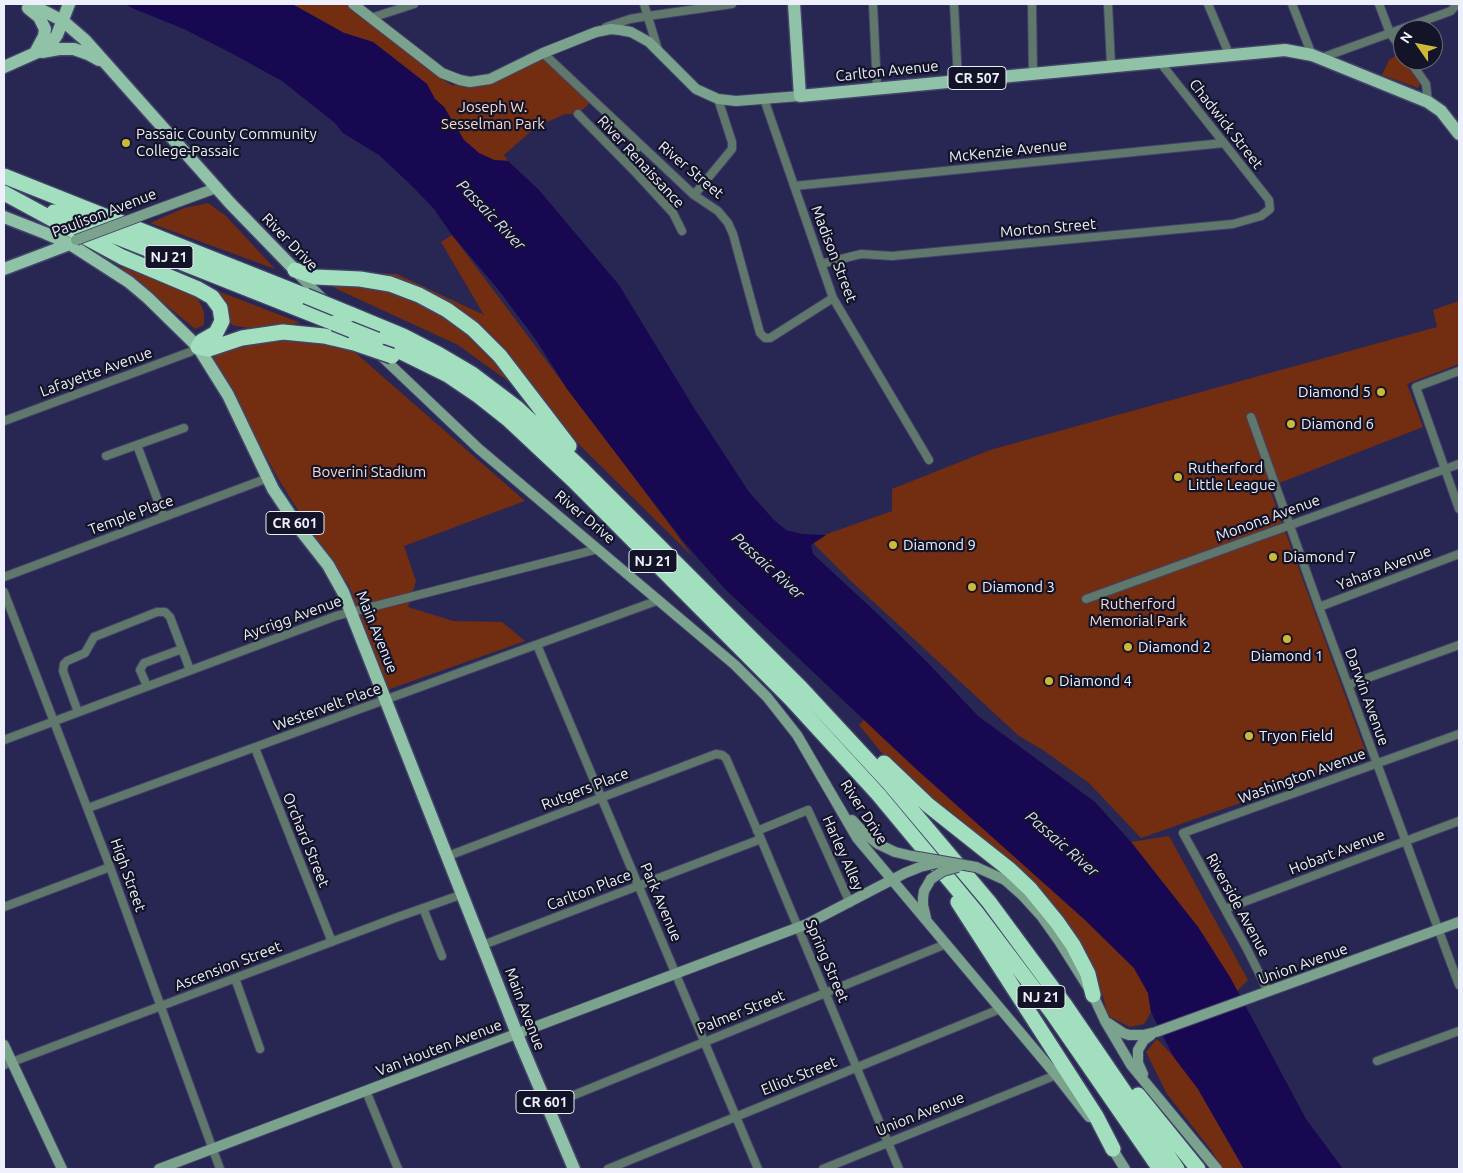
<!DOCTYPE html>
<html>
<head>
<meta charset="utf-8">
<style>
  body { margin:0 }
  #map { position:relative; width:1463px; height:1173px; overflow:hidden; background:#282753; font-family:Ubuntu,sans-serif }
  canvas { display:block }
  .frame { position:absolute; inset:0; border:5px solid #edeffa; pointer-events:none }
  .north { position:absolute; left:1393px; top:20px; width:50px; height:50px; box-sizing:border-box; background:#131427; border:1px solid #6a6c7b; border-radius:50%; rotate:303deg; font-size:14px; font-weight:700; line-height:20px; text-align:center; color:#edeffa }
  .north::after { content:''; display:block; margin:auto; width:18px; height:22px; background:#ccb939; clip-path:polygon(50% 0,100% 100%,50% 72%,0 100%) }
</style>
</head>
<body>
<div id="map">
<canvas width="1463" height="1173"></canvas>
<div class="frame"></div>
<div class="north">N</div>
</div>
<script>
const context = document.querySelector('canvas').getContext('2d');
context.lineJoin = 'round';
function fillPath(path, color) { context.fillStyle = color; context.fill(path, 'evenodd'); }
const shape = rows => new Path2D(rows.map(r => 'M' + r).join(''));
function stroke(path, color, width, dash) { context.strokeStyle = color; context.lineWidth = width; context.lineCap = dash ? 'butt' : 'round'; context.setLineDash(dash || []); context.stroke(path); }
function drawText(font, color, halo, rows, align = 'center') {
  context.font = font + ' Ubuntu,sans-serif'; context.lineWidth = 4.5; context.setLineDash([]); context.textBaseline = 'middle'; context.strokeStyle = halo; context.fillStyle = color; for (const [text, x, y, turn = 0] of rows) {
    context.save(); context.translate(x, y); context.rotate((+turn || 0) * Math.PI / 180); context.textAlign = isNaN(turn) ? turn : align; if (halo) context.strokeText(text, 0, 0); context.fillText(text, 0, 0); context.restore();
  }
}
fillPath(shape([
  [292,4,348,4,371,21,445,81,453,86,460,80,470,82,543,53,592,101,578,114,565,114,536,127,504,155,508,161,494,160,479,153,464,140,444,107,435,99,427,84,373,42,344,33],
  [1402,52,1403,60,1407,60,1421,81,1418,88,1382,75,1389,60],
  [208,203,226,216,275,269,150,223,184,208],
  [452,235,672,528,692,556,533,399,458,345,339,290,303,270,397,274,484,315,441,242],
  [119,266,196,295,204,312,204,325,195,329],
  [210,288,301,323,248,328,232,325,225,306],
  [1459,301,1459,364,1407,384,1423,427,1269,487,1368,758,1141,838,1089,783,1043,750,1019,736,852,582,810,540,892,511,892,489,990,450,1437,327,1433,310],
  [303,335,350,348,525,501,404,546,416,581,408,607,453,621,502,622,525,641,387,690,349,585,328,558,279,480,210,355,241,340],
  [864,720,914,767,1084,919,1134,968,1148,993,1151,1012,1144,1024,1130,1027,1108,1016,1102,993,1087,959,1061,916,891,764,859,725],
  [1169,836,1248,980,1237,991,1198,927,1131,842],
  [1157,1039,1173,1056,1198,1089,1244,1169,1223,1169,1211,1150,1167,1094,1146,1052]
]), '#732d11');
fillPath(shape([
  [125,4,292,4,344,33,373,42,427,84,435,99,444,107,464,140,479,153,494,160,508,161,539,190,619,285,694,408,749,492,773,519,786,530,802,534,826,535,811,545,813,554,880,616,929,664,978,716,1095,802,1131,842,1198,927,1230,977,1306,1119,1343,1169,1244,1169,1198,1089,1173,1056,1151,1012,1148,993,1134,968,1084,919,914,767,724,588,683,541,567,389,536,340,497,288,452,235,434,209,413,187,379,155,343,133,335,123,282,81,233,54,184,29,132,8]
]), '#180751');
const street = shape([
  [644,4,658,50],
  [873,4,877,88],
  [954,4,958,80],
  [1032,4,1033,73],
  [1108,4,1111,65],
  [1208,4,1229,54],
  [1292,4,1312,55],
  [1379,4,1390,33,1403,51],
  [371,18,414,4],
  [606,27,630,19,648,16,732,4],
  [543,53,694,195,718,211,728,223,733,234,760,333,765,338,770,338,833,298],
  [1321,58,1451,11,1457,4],
  [1409,60,1426,84,1428,102],
  [764,99,833,298,929,460],
  [578,114,637,174,673,213,682,231],
  [624,161,640,145],
  [794,186,1224,143],
  [694,195,732,149,732,142,718,99],
  [821,264,861,254,892,256,1233,224,1261,216,1270,209,1269,200,1159,61],
  [1459,371,1416,387,1459,509],
  [1251,417,1319,607,1459,985],
  [4,421,190,352,198,347],
  [137,445,164,517],
  [106,456,184,428],
  [4,577,268,478],
  [4,592,110,867,220,1169],
  [1086,599,1459,464],
  [1319,607,1459,554],
  [537,645,758,1169],
  [1348,685,1459,645],
  [147,686,140,670,144,663,182,649],
  [78,712,63,671,64,664,67,661,85,653,94,637,157,612,165,612,170,617,190,670],
  [4,740,336,616,598,549],
  [255,748,332,942],
  [88,808,659,600],
  [757,831,808,810,850,903],
  [448,856,716,754,722,755,726,758,761,839,899,1169],
  [4,907,110,867],
  [423,908,442,956],
  [1225,909,1459,821],
  [483,945,761,839],
  [235,978,260,1049],
  [1268,991,1247,949,1183,833,1459,734],
  [1377,1061,1459,1031],
  [4,1065,395,918,463,894],
  [366,1091,398,1169],
  [547,1106,946,944],
  [608,1169,1000,1009],
  [823,1169,1056,1075]
]);
const secondary = shape([
  [353,4,442,73,460,80,470,82,490,79,543,53,596,32,611,29,620,30,631,32,649,42,696,89,718,99,736,101,800,96],
  [156,210,216,188],
  [296,272,325,301],
  [378,353,479,449,735,665,767,697,797,735,857,838,1056,1075,1089,1117],
  [852,820,864,833,878,844,895,852,912,856],
  [976,867,1005,880,1022,895,1042,917,1059,941,1093,995,1105,1021,1131,1065,1217,1169],
  [926,918,923,905,923,898,924,891,931,879],
  [1108,1023,1123,1033,1129,1035,1143,1035,1156,1032,1459,922],
  [4,1045,62,1169],
  [1143,1074,1138,1063,1138,1050,1144,1040,1151,1035],
  [1110,1145,1125,1169],
  [159,1169,807,924,905,873,920,867]
]);
const primary = shape([
  [30,4,63,21,85,40,230,203,295,270],
  [794,4,800,96,1285,50,1312,55,1428,102,1441,111,1459,134],
  [28,8,39,17,45,29,44,36,36,51],
  [42,52,59,49,74,49,88,54,99,60],
  [4,67,40,51,53,41,57,35,69,4],
  [4,217,45,233,70,244,129,282,148,298,198,347,228,395,273,489,299,528,328,565,343,592,521,1044,574,1169],
  [4,269,70,244]
]);
const highway = shape([
  [4,176,306,296],
  [4,193,122,257,198,289,212,297,220,308,222,321,216,333,202,341,198,347,209,349,242,338,283,332,324,336,354,343],
  [54,212,334,323],
  [295,270,315,277,360,279,390,284,419,295,447,310,473,329,500,356,569,446],
  [350,314,403,336,438,354,472,374,517,408,583,470,801,688,889,783,989,902,1065,1005,1177,1169],
  [377,340,448,375,479,396,508,419,573,480,791,699,878,794,976,912,1053,1014,1160,1169],
  [884,763,928,805,1010,870,1030,889,1057,922,1073,945,1088,974,1093,995],
  [958,902,1096,1116,1113,1149],
  [1138,1095,1198,1169]
]);
stroke(street, '#44436a', 10);
stroke(secondary, '#44436a', 12);
stroke(primary, '#44436a', 15);
stroke(highway, '#44436a', 18);
stroke(street, '#60786b', 8);
stroke(secondary, '#7ba28d', 10);
stroke(primary, '#8fc2a7', 12);
stroke(highway, '#a2dfbf', 15);
const secondaryBridge = shape([
  [76,240,156,210],
  [912,856,976,867],
  [920,867,937,863],
  [931,879,943,871,958,867]
]);
const highwayBridge = shape([
  [306,296,350,314],
  [334,323,377,340],
  [354,343,392,356]
]);
stroke(secondaryBridge, '#44436a', 12, []);
stroke(highwayBridge, '#44436a', 18, []);
stroke(secondaryBridge, '#7ba28d', 10);
stroke(highwayBridge, '#a2dfbf', 15);
for (const [x, y, r, color] of [
  [126,143,5,"#ccb939"],
  [1381,392,5,"#ccb939"],
  [1291,424,5,"#ccb939"],
  [1178,477,5,"#ccb939"],
  [893,545,5,"#ccb939"],
  [1273,557,5,"#ccb939"],
  [972,587,5,"#ccb939"],
  [1287,639,5,"#ccb939"],
  [1128,647,5,"#ccb939"],
  [1049,681,5,"#ccb939"],
  [1249,736,5,"#ccb939"]
]) { const dot = new Path2D(); dot.arc(x, y, r, 0, 2 * Math.PI); context.fillStyle = color; context.fill(dot); stroke(dot, '#131427', 2); }
for (const [x, y, w] of [
  [977,78,58],
  [169,257,48],
  [295,523,58],
  [653,561,48],
  [1041,997,48],
  [545,1102,58]
]) { const box = new Path2D(); box.roundRect(x - w / 2, y - 11.5, w, 23, 4); context.fillStyle = '#131427'; context.fill(box); stroke(box, '#edeffa', 1); }
drawText('bold 14px', '#edeffa', null, [
  ["CR 507",977,78],
  ["NJ 21",169,257],
  ["CR 601",295,523],
  ["NJ 21",653,561],
  ["NJ 21",1041,997],
  ["CR 601",545,1102]
]);
drawText('15px', '#edeffa', '#131427', [
  ["Carlton Avenue",887,71,-6],
  ["Chadwick Street",1226,124,52],
  ["McKenzie Avenue",1008,151,-6],
  ["River Renaissance",641,162,47],
  ["River Street",691,170,40],
  ["Paulison Avenue",104,213,-21],
  ["Morton Street",1048,228,-5],
  ["River Drive",290,242,46],
  ["Madison Street",834,254,69],
  ["Lafayette Avenue",96,372,-20],
  ["Temple Place",131,515,-20],
  ["River Drive",585,517,40],
  ["Monona Avenue",1268,518,-20],
  ["Yahara Avenue",1384,568,-21],
  ["Aycrigg Avenue",292,618,-20],
  ["Main Avenue",377,632,68],
  ["Darwin Avenue",1367,697,70],
  ["Westervelt Place",327,707,-20],
  ["Washington Avenue",1302,776,-20],
  ["Rutgers Place",585,789,-21],
  ["River Drive",864,812,57],
  ["Orchard Street",306,840,68],
  ["Hobart Avenue",1337,852,-21],
  ["Harley Alley",843,853,66],
  ["High Street",128,875,70],
  ["Carlton Place",589,890,-21],
  ["Park Avenue",661,902,67],
  ["Riverside Avenue",1238,905,61],
  ["Spring Street",827,961,67],
  ["Union Avenue",1303,964,-20],
  ["Ascension Street",228,966,-21],
  ["Main Avenue",525,1009,69],
  ["Palmer Street",741,1012,-22],
  ["Van Houten Avenue",439,1048,-21],
  ["Elliot Street",799,1076,-22],
  ["Union Avenue",920,1114,-22]
]);
drawText('15px', '#f8dacf', '#131427', [
  ["Joseph W.",493,107],
  ["Sesselman Park",493,124],
  ["Boverini Stadium",369,472],
  ["Rutherford",1138,604],
  ["Memorial Park",1138,621]
]);
drawText('15px', '#edeffa', '#131427', [
  ["Passaic County Community",136,134],
  ["College-Passaic",136,151],
  ["Diamond 5",1371,392,"right"],
  ["Diamond 6",1301,424],
  ["Rutherford",1188,468],
  ["Little League",1188,485],
  ["Diamond 9",903,545],
  ["Diamond 7",1283,557],
  ["Diamond 3",982,587],
  ["Diamond 2",1138,647],
  ["Diamond 1",1287,656,"center"],
  ["Diamond 4",1059,681],
  ["Tryon Field",1259,736]
], 'left');
drawText('italic 16px', '#d7daf4', '#131427', [
  ["Passaic River",491,215,46],
  ["Passaic River",768,566,42],
  ["Passaic River",1062,844,41]
]);
</script>
</body>
</html>
